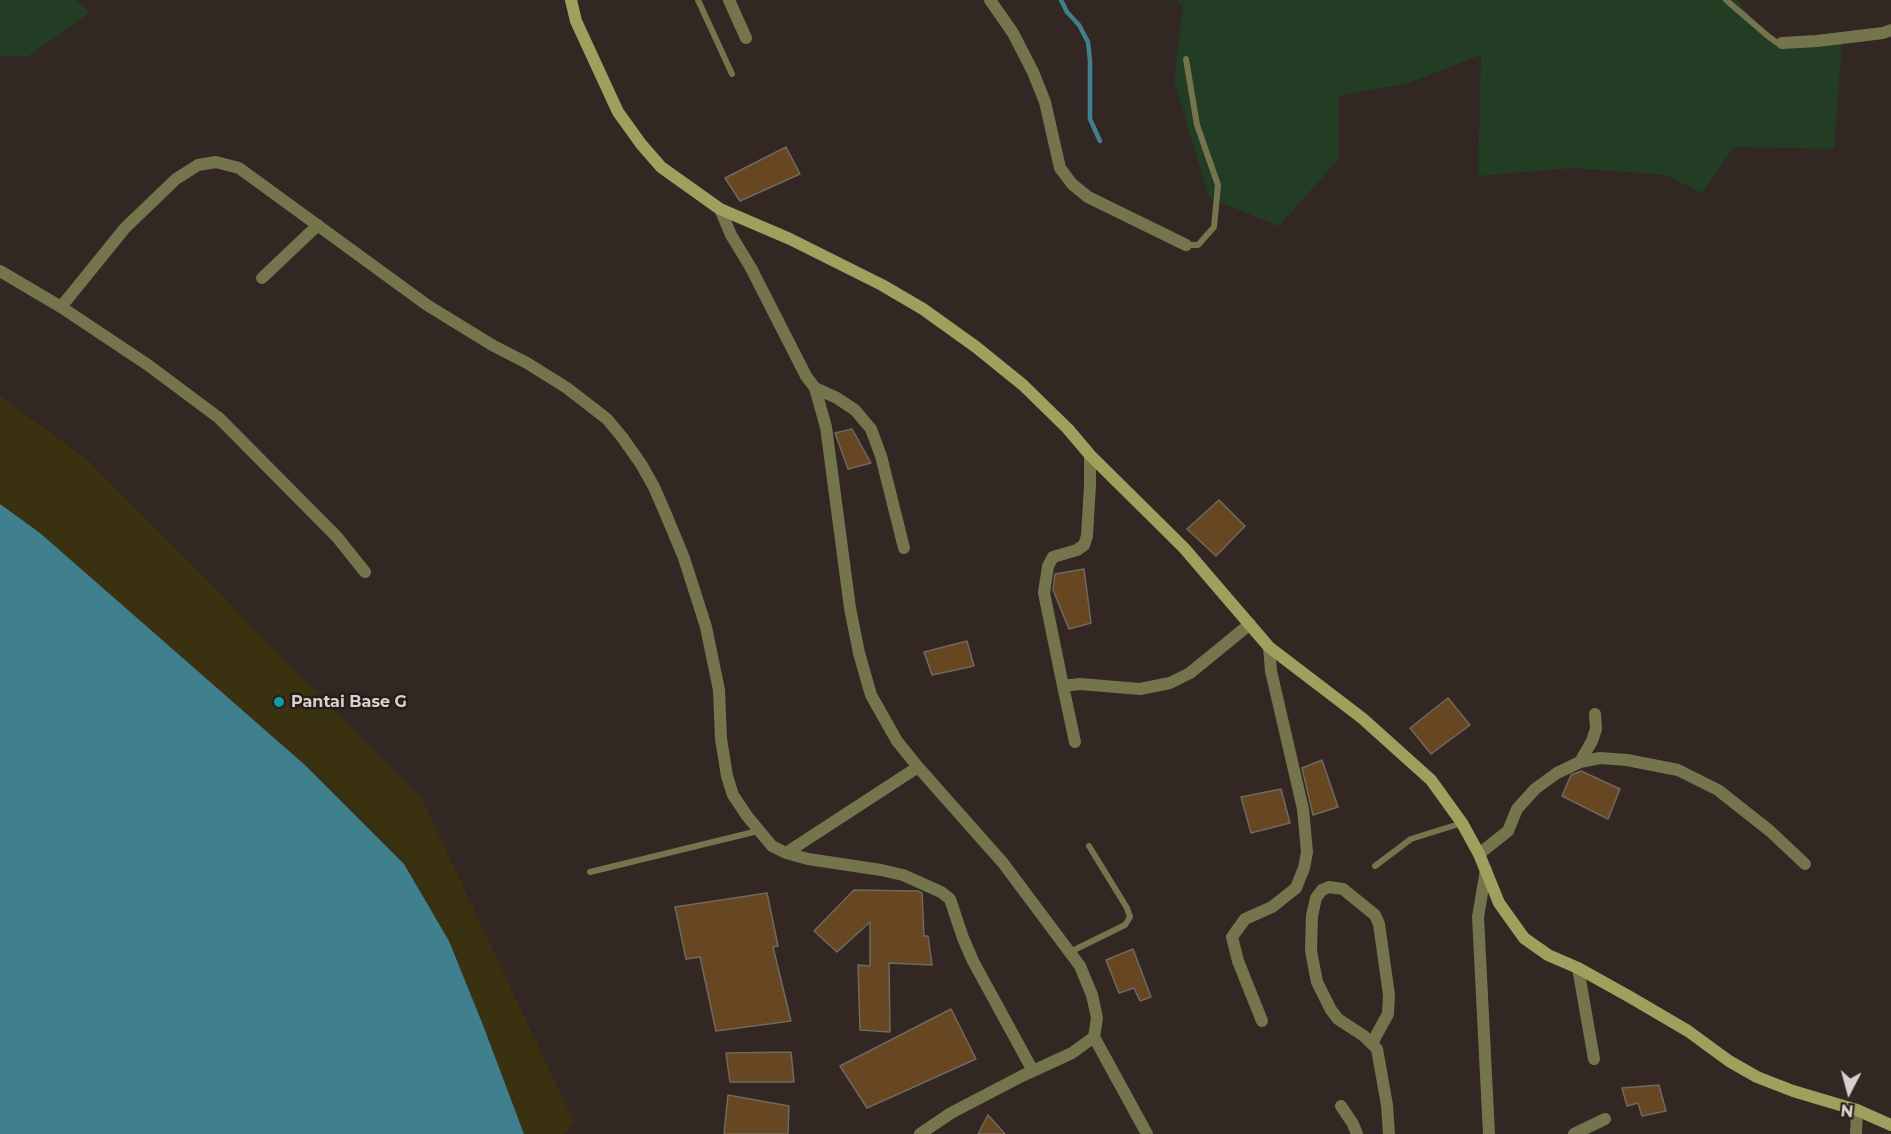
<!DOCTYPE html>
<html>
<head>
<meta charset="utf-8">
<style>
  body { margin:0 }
  #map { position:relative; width:1891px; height:1134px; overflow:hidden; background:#322722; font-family:Montserrat,sans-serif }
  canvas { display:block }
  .north { position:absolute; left:1819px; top:1062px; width:60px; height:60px; -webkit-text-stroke:4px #281e19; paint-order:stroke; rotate:186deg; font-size:16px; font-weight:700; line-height:24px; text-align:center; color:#d8d1ce }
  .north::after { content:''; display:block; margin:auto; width:21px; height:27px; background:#d8d1ce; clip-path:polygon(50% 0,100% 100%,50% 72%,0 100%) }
</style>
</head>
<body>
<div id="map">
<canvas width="1891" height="1134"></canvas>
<div class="north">N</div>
</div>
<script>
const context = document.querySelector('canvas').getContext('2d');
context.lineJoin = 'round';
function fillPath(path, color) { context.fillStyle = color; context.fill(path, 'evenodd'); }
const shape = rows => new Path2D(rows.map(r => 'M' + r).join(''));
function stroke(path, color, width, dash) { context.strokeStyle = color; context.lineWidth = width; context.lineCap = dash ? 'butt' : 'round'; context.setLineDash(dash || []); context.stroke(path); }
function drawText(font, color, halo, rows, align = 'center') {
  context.font = font + ' Montserrat,sans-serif'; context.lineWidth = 5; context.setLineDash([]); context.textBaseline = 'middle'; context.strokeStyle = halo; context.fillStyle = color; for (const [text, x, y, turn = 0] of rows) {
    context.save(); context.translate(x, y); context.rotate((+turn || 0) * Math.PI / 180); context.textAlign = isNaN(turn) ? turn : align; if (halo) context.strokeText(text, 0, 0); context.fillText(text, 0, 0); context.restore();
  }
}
fillPath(shape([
  [0,0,76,0,90,13,27,57,0,56],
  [1176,0,1738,0,1771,44,1842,43,1834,149,1734,147,1702,193,1666,175,1573,168,1478,176,1481,55,1409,83,1338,96,1338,160,1279,226,1209,198,1174,80,1183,6]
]), '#233c24');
fillPath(shape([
  [0,396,88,460,422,799,574,1122,564,1134,524,1134,483,1025,449,941,404,864,305,765,40,533,0,504]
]), '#393110');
fillPath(shape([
  [0,504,40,533,305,765,404,864,449,941,483,1025,524,1134,0,1134]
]), '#3f7f8e');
stroke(shape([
  [1061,0,1067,12,1079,25,1088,42,1090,61,1090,119,1100,141]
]), '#3f7f8e', 4.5);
const building = shape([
  [786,147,800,174,740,201,725,178,786,147],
  [852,429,871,463,848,469,835,433,852,429],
  [1219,500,1245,526,1216,556,1187,529,1219,500],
  [1084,569,1091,623,1069,629,1053,590,1055,574,1084,569],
  [967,641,974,666,932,675,924,652,967,641],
  [1448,698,1470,725,1431,754,1410,728,1448,698],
  [1322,760,1338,807,1313,815,1302,768,1322,760],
  [1581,771,1620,789,1608,819,1562,796,1571,775,1581,771],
  [1281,789,1290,823,1251,833,1241,797,1281,789],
  [854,890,918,891,922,893,924,936,928,936,932,965,889,963,890,1032,860,1030,858,965,870,966,870,922,837,952,814,931,854,890],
  [767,893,778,946,773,947,791,1021,716,1031,700,957,686,959,675,907,767,893],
  [1133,949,1151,997,1140,1001,1134,988,1119,993,1106,960,1133,949],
  [951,1009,976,1059,867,1108,840,1066,951,1009],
  [791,1052,794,1082,730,1082,726,1053,791,1052],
  [1659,1085,1666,1111,1642,1116,1638,1103,1627,1106,1622,1088,1659,1085],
  [728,1095,789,1106,788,1134,724,1134,728,1095],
  [988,1115,1005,1134,978,1134,988,1115]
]);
fillPath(building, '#674721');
stroke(building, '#71685f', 1.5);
stroke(shape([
  [698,0,732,74],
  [1726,0,1769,37,1776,42,1782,43],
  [1186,59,1197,125,1218,185,1214,227,1198,245,1186,245],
  [1375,866,1411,839,1462,823],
  [590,872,758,831],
  [1070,952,1125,925,1130,917,1127,908,1089,846]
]), '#75754d', 6);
stroke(shape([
  [729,0,746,38],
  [990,0,1013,33,1033,72,1045,102,1060,168,1072,184,1088,197,1186,245],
  [1782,43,1817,41,1883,33,1891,30],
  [720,209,731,235,751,268,806,376,815,388,826,427,850,608,859,653,871,695,897,741,918,767,1003,863,1080,966,1092,995,1097,1018,1094,1037,1072,1053,1022,1076,951,1113,920,1134],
  [0,271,61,307,148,365,219,418,337,537,365,572],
  [262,278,318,225],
  [61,307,125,228,176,179,198,165,216,162,239,168,427,305,492,345,527,363,567,388,607,419,622,437,641,464,654,487,667,517,684,558,706,627,719,690,721,739,727,776,733,795,747,816,772,846,786,853,808,859,881,870,903,875,941,892,950,899,963,938,973,961,1033,1071],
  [815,388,837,398,855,410,871,429,881,456,904,548],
  [1063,686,1044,593,1048,566,1053,557,1077,550,1084,545,1087,536,1090,485,1090,455],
  [1075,742,1063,686,1080,684,1140,689,1170,683,1190,673,1250,624],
  [1580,762,1592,741,1596,729,1595,714],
  [786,853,918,767],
  [1479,854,1508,831,1517,809,1535,789,1557,773,1580,762,1600,758,1627,760,1678,770,1718,790,1770,831,1805,864],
  [1486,870,1478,917,1489,1134],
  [1578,968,1594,1059],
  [1262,1021,1238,961,1232,937,1245,919,1272,907,1296,888,1304,868,1307,852,1303,809,1271,671,1269,647],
  [1094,1037,1147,1134],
  [1372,1043,1388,1014,1389,995,1379,924,1375,915,1343,889,1329,887,1322,890,1316,898,1312,916,1311,951,1317,982,1331,1010,1338,1019,1364,1036,1377,1049,1387,1105,1389,1134],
  [1341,1106,1353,1124,1357,1134],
  [1574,1134,1605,1119],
  [1856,1134,1857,1110]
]), '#75754d', 12);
stroke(shape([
  [571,0,576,21,618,112,641,144,661,167,720,209,790,239,882,285,923,309,976,347,1023,385,1068,429,1090,455,1184,548,1269,647,1362,718,1431,780,1462,823,1479,854,1499,903,1524,938,1548,955,1578,968,1630,997,1688,1031,1729,1061,1757,1077,1793,1091,1857,1110,1891,1125]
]), '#a09f5d', 12);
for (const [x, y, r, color] of [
  [279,702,6,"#0f9aa8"]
]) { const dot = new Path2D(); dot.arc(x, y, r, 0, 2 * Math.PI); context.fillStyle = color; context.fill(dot); stroke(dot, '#281e19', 2); }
drawText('bold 16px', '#d8d1ce', '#281e19', [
  ["Pantai Base G",291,702]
], 'left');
</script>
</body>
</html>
